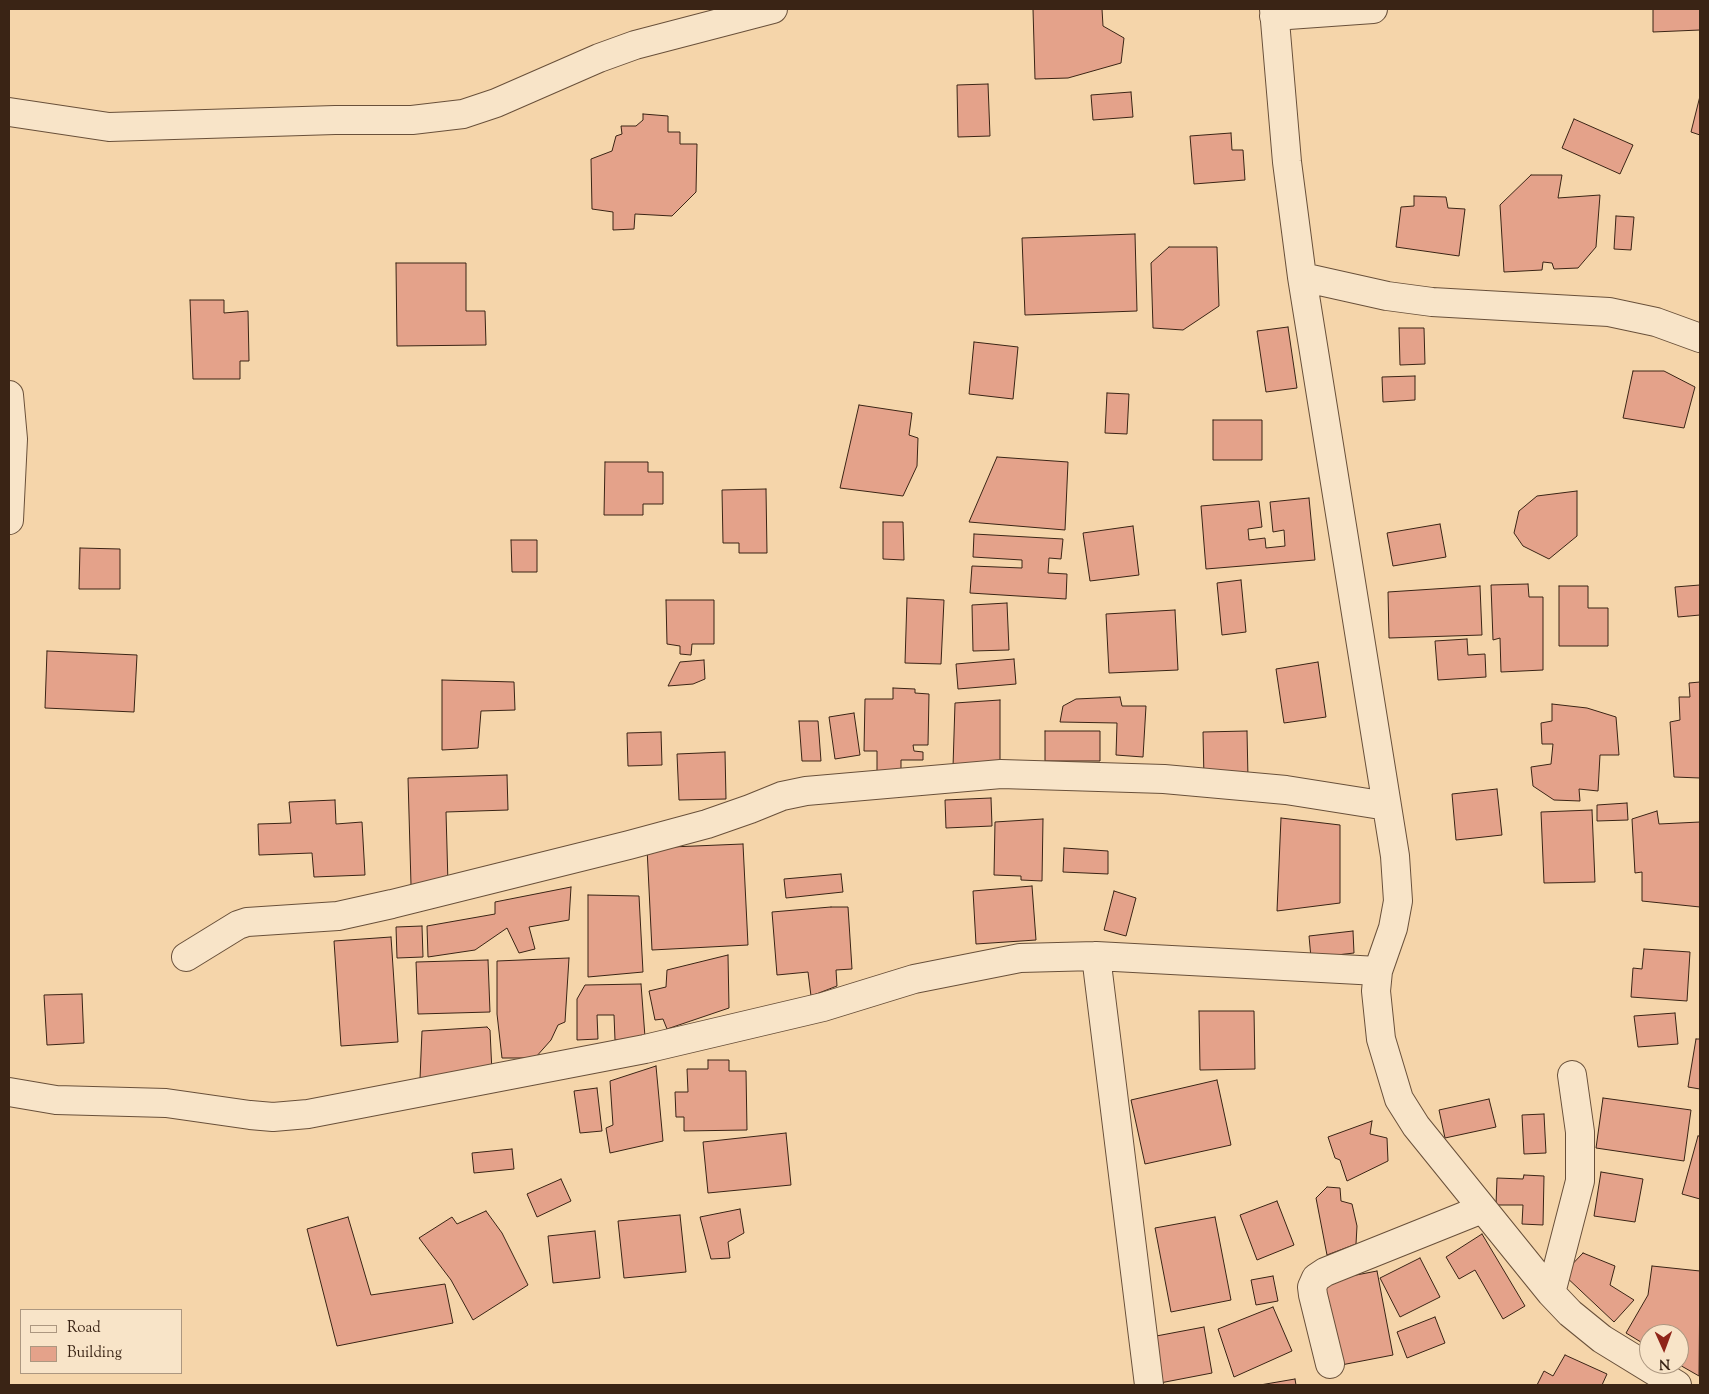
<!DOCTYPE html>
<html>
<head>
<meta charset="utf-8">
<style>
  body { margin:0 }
  #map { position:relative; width:1709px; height:1394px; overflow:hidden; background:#f5d5aa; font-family:"Sorts Mill Goudy",serif }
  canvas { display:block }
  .frame { position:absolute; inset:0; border:10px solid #3a2415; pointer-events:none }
  .legend { position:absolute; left:20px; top:1309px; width:162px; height:65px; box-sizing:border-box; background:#f8e4c8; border:1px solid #ac9780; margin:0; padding:6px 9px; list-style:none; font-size:15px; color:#3a2415 }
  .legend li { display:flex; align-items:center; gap:10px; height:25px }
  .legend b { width:25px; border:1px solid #ac9780 }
  .north { position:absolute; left:1639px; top:1324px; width:50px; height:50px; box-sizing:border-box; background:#f8e4c8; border:1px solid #ac9780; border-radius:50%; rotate:178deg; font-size:14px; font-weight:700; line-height:20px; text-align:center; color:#3a2415 }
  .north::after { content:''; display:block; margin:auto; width:18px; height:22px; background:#8f2418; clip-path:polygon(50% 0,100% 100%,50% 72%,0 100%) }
</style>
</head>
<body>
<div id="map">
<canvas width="1709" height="1394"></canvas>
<div class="frame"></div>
<ul class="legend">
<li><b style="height:6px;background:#f8e4c8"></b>Road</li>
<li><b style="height:14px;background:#e4a28a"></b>Building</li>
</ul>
<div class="north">N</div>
</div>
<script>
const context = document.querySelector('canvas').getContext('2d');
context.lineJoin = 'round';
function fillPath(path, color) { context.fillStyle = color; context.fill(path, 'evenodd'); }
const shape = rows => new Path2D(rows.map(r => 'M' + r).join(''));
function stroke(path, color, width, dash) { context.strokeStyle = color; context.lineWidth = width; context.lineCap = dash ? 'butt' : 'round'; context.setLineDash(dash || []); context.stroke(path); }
const building = shape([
  [1033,9,1102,9,1103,26,1124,38,1121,63,1068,78,1035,79,1033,9],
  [1653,9,1700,9,1700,30,1653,32,1653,9],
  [988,84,990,136,958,137,957,85,988,84],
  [1131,92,1133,117,1093,120,1091,95,1131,92],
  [1700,96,1700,135,1691,132,1700,96],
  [643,114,668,116,668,132,680,132,680,144,697,144,696,192,672,216,635,214,634,229,613,230,613,212,592,209,591,159,612,151,616,136,622,134,621,126,636,126,643,120,643,114],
  [1574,119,1633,145,1620,174,1562,148,1574,119],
  [1231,133,1232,150,1243,150,1245,180,1194,184,1190,136,1231,133],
  [1531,175,1562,175,1558,198,1600,195,1596,247,1578,268,1554,269,1552,263,1543,262,1542,270,1504,272,1500,205,1531,175],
  [1414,196,1446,197,1448,208,1465,209,1459,256,1396,247,1401,207,1414,206,1414,196],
  [1616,216,1634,217,1631,250,1614,249,1616,216],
  [1135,234,1137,311,1025,315,1022,238,1135,234],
  [1169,247,1217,247,1219,306,1183,330,1153,328,1151,263,1169,247],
  [396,263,466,263,466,311,485,311,486,345,397,346,396,263],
  [190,300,224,300,224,313,248,311,249,361,240,361,240,379,193,379,190,300],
  [1288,327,1297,388,1266,392,1257,331,1288,327],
  [1399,328,1424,328,1425,364,1400,365,1399,328],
  [974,342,1018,347,1013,399,969,394,974,342],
  [1633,371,1664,371,1695,387,1684,428,1623,418,1633,371],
  [1415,376,1415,400,1383,402,1382,377,1415,376],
  [1107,393,1129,394,1127,434,1105,433,1107,393],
  [859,405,912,413,909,435,918,438,917,466,903,496,840,488,859,405],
  [1213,420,1262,420,1262,460,1213,460,1213,420],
  [997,457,1068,462,1065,530,969,522,997,457],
  [605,462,648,462,648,472,663,472,663,504,643,504,643,515,604,515,605,462],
  [766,489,767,553,739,553,739,543,723,543,722,490,766,489],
  [1577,491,1577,536,1549,559,1523,546,1514,533,1519,511,1537,496,1577,491],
  [1309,498,1315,560,1206,569,1201,506,1259,501,1262,527,1248,529,1249,540,1265,538,1266,548,1285,546,1284,530,1273,532,1270,502,1309,498],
  [883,522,903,522,904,560,883,559,883,522],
  [1440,524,1446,557,1393,566,1387,533,1440,524],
  [1133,526,1139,575,1090,581,1083,533,1133,526],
  [974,534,1063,539,1061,559,1049,558,1048,573,1067,574,1066,599,970,593,972,566,1022,568,1022,560,973,557,974,534],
  [511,540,537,540,537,572,512,572,511,540],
  [80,548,120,549,120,589,79,589,80,548],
  [1241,580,1246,632,1222,635,1217,583,1241,580],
  [1528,584,1529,597,1543,597,1543,670,1501,672,1500,638,1493,640,1491,585,1528,584],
  [1700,585,1700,615,1678,617,1675,587,1700,585],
  [1480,586,1482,635,1389,638,1388,592,1480,586],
  [1559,586,1588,586,1588,608,1608,608,1608,646,1559,646,1559,586],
  [907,598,944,600,941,664,905,663,907,598],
  [666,600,714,600,714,644,692,644,691,655,680,654,680,646,667,644,666,600],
  [1007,603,1009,650,973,651,972,605,1007,603],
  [1175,610,1178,670,1109,673,1106,614,1175,610],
  [1467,639,1468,655,1485,654,1486,677,1438,680,1435,641,1467,639],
  [47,651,137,655,134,712,45,708,47,651],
  [1014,659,1016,684,958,689,956,664,1014,659],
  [704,660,705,679,693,684,668,686,680,662,704,660],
  [1318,662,1326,717,1284,723,1276,669,1318,662],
  [442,680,514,682,515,710,481,711,478,748,442,750,442,680],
  [1700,682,1700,778,1674,777,1670,722,1680,720,1679,697,1690,697,1689,683,1700,682],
  [893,688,915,689,915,693,929,694,928,745,913,745,914,751,923,752,923,760,901,760,901,774,877,774,877,751,864,751,865,699,893,699,893,688],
  [1120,697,1122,706,1146,706,1143,757,1116,755,1117,723,1060,722,1063,706,1076,699,1120,697],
  [1000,700,1000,768,953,767,955,703,1000,700],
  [1552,704,1587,708,1616,717,1619,755,1600,755,1598,791,1579,789,1580,801,1554,800,1533,786,1531,767,1551,764,1553,744,1542,744,1541,723,1552,721,1552,704],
  [854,713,860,755,835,759,829,717,854,713],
  [799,721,818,721,821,761,802,761,799,721],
  [1045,731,1100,731,1100,761,1045,761,1045,731],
  [1247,731,1248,778,1204,779,1203,732,1247,731],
  [661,732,662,765,628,766,627,733,661,732],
  [725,752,726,799,679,800,677,754,725,752],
  [507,775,508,810,446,812,448,884,411,885,408,778,507,775],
  [1497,789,1502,835,1456,840,1452,794,1497,789],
  [991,798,992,826,946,828,945,800,991,798],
  [335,800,336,824,362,822,365,875,314,877,312,853,259,855,258,824,291,823,289,802,335,800],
  [1627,803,1628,820,1597,821,1597,805,1627,803],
  [1592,810,1595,882,1544,883,1541,812,1592,810],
  [1657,811,1659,824,1700,822,1700,907,1642,901,1642,872,1635,873,1632,819,1657,811],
  [1281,818,1340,825,1340,903,1277,911,1281,818],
  [1043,819,1042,881,1021,880,1021,876,994,875,995,822,1043,819],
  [743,844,748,945,652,950,647,848,743,844],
  [1064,848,1108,851,1108,874,1063,872,1064,848],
  [841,874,843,892,786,898,784,879,841,874],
  [1032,886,1036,940,976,944,973,891,1032,886],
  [571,887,569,920,529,927,535,949,519,953,507,928,475,950,428,957,427,926,495,914,495,902,571,887],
  [1114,891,1136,898,1126,936,1104,930,1114,891],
  [588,895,639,896,643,972,588,977,588,895],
  [831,907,848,907,852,969,836,970,837,986,811,996,808,972,777,975,772,912,831,907],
  [422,926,423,957,397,958,396,927,422,926],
  [1353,931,1354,953,1311,958,1309,936,1353,931],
  [391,937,398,1042,341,1046,334,941,391,937],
  [1644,949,1690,952,1687,1001,1631,997,1633,968,1642,969,1644,949],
  [728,955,729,1008,667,1029,663,1019,655,1020,649,991,666,987,667,970,728,955],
  [569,958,565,1022,558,1025,551,1040,535,1058,502,1058,497,1014,497,961,569,958],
  [488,960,490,1012,418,1014,416,962,488,960],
  [641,984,645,1037,615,1040,614,1015,597,1015,598,1039,577,1040,577,999,585,985,641,984],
  [82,994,84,1043,47,1045,44,995,82,994],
  [1199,1011,1254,1011,1255,1069,1200,1070,1199,1011],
  [1675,1013,1678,1044,1638,1047,1634,1016,1675,1013],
  [487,1027,490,1030,492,1073,420,1079,422,1031,487,1027],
  [1696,1039,1700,1039,1700,1089,1688,1087,1696,1039],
  [708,1060,729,1060,729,1071,746,1071,747,1130,684,1131,684,1117,676,1117,675,1092,688,1092,687,1069,708,1069,708,1060],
  [656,1066,663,1141,610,1153,606,1128,613,1125,610,1081,656,1066],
  [1217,1080,1231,1145,1145,1164,1131,1100,1217,1080],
  [597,1088,602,1131,580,1133,574,1091,597,1088],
  [1603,1098,1691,1110,1684,1161,1596,1148,1603,1098],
  [1489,1099,1496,1127,1445,1138,1439,1110,1489,1099],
  [1544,1114,1546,1153,1524,1154,1522,1115,1544,1114],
  [1372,1121,1370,1134,1387,1138,1388,1161,1347,1181,1340,1160,1335,1158,1328,1137,1372,1121],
  [786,1133,791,1185,708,1193,703,1142,786,1133],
  [1698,1136,1700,1136,1700,1199,1682,1194,1698,1136],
  [512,1149,514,1169,474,1173,472,1153,512,1149],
  [1601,1172,1643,1179,1635,1222,1594,1216,1601,1172],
  [1524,1175,1544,1176,1543,1225,1522,1224,1523,1205,1496,1205,1497,1178,1523,1179,1524,1175],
  [561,1179,571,1201,537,1217,527,1194,561,1179],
  [1327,1187,1340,1188,1341,1201,1352,1204,1357,1226,1356,1244,1327,1255,1316,1198,1327,1187],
  [1277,1201,1294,1245,1257,1260,1240,1215,1277,1201],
  [740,1209,744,1233,728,1242,730,1258,711,1259,700,1217,740,1209],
  [486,1211,502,1233,528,1285,473,1320,451,1280,419,1238,452,1217,457,1224,486,1211],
  [680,1215,686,1272,624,1278,618,1221,680,1215],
  [348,1217,371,1295,445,1284,453,1323,337,1346,307,1229,348,1217],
  [1215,1217,1231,1300,1171,1312,1155,1228,1215,1217],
  [595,1231,600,1278,553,1283,548,1236,595,1231],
  [1482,1234,1525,1306,1503,1319,1475,1270,1459,1279,1446,1257,1482,1234],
  [1583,1253,1615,1266,1610,1285,1634,1300,1614,1322,1563,1274,1583,1253],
  [1420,1258,1440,1297,1400,1317,1380,1278,1420,1258],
  [1652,1266,1700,1271,1699,1376,1678,1364,1679,1334,1649,1334,1649,1347,1626,1333,1648,1295,1652,1266],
  [1377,1271,1393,1355,1336,1366,1320,1282,1377,1271],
  [1273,1276,1278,1301,1256,1305,1251,1280,1273,1276],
  [1273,1307,1292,1351,1234,1377,1218,1329,1273,1307],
  [1435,1317,1445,1343,1407,1358,1397,1332,1435,1317],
  [1204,1327,1212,1373,1160,1383,1151,1337,1204,1327],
  [1565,1355,1607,1374,1602,1385,1537,1385,1544,1371,1553,1376,1565,1355],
  [1295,1379,1296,1385,1260,1385,1295,1379]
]);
fillPath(building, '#e4a28a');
stroke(building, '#3a2415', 1);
const street = shape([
  [1274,9,1287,162,1302,277,1395,856,1398,901,1393,928,1378,971,1376,991,1381,1039,1399,1099,1416,1126,1551,1293,1570,1313,1602,1339,1677,1385],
  [1274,16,1373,9],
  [9,112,109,127,335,120,412,120,463,114,496,103,599,58,635,45,773,9],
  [1302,277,1387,296,1432,302,1609,312,1656,322,1700,338],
  [9,395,13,439,9,520],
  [1096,956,1149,1385],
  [186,957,238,925,247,922,338,916,392,904,629,845,707,824,750,809,782,796,806,791,1001,774,1164,779,1286,790,1387,806],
  [9,1092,56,1100,166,1103,250,1115,273,1117,308,1114,645,1049,823,1007,914,979,1020,958,1096,956,1378,971],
  [1551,1293,1580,1181,1580,1132,1572,1075],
  [1330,1364,1313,1295,1312,1287,1316,1278,1325,1272,1482,1209]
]);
stroke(street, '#69503a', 30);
stroke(street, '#f8e4c8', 28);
</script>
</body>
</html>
